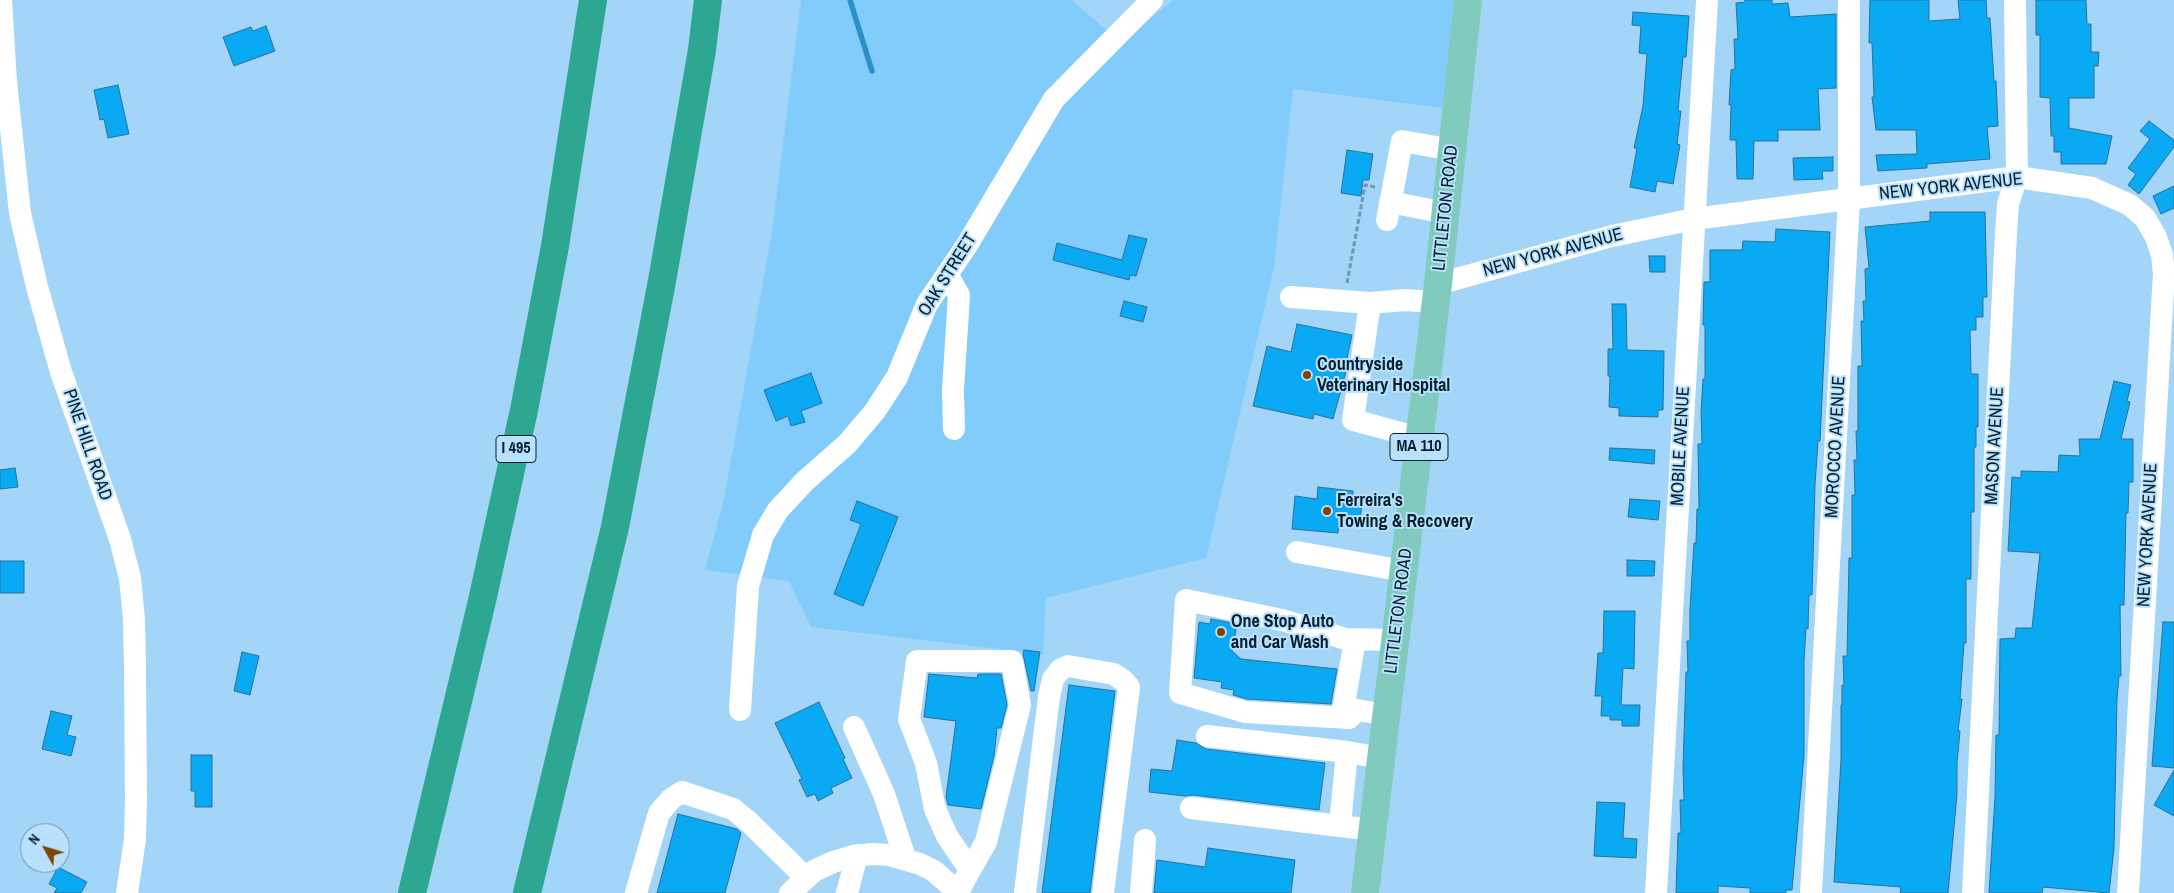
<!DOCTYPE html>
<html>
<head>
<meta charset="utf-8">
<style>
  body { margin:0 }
  #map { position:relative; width:2174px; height:893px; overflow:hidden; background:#a2d5f8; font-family:"Archivo Narrow",sans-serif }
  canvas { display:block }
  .north { position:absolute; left:20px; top:823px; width:50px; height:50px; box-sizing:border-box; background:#bae1fb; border:1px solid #7193a9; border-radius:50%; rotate:309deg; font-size:14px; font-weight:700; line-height:20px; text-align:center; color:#041f2f }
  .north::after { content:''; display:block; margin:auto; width:18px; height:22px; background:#804400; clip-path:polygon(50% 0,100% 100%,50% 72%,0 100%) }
</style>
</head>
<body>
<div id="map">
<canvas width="2174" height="893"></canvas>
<div class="north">N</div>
</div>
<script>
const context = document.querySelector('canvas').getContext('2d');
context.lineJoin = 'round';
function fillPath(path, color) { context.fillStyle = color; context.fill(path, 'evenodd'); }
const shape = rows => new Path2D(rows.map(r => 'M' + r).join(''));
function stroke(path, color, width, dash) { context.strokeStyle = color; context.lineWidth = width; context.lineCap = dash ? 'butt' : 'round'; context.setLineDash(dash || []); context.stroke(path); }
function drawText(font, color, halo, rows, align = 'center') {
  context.font = font + ' "Archivo Narrow",sans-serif'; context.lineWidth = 4; context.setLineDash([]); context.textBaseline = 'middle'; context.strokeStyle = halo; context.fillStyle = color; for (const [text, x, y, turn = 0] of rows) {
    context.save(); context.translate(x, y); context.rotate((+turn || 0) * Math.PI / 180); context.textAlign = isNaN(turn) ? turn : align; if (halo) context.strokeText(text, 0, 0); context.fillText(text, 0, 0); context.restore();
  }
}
fillPath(shape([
  [801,0,1072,0,1121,43,1173,0,1456,0,1443,108,1293,89,1274,267,1206,558,1046,598,1043,654,811,627,789,581,705,570,724,499,772,232]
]), '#82ccfc');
stroke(shape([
  [850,0,872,71]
]), '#2a90c9', 5.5);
const building = shape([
  [1745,0,1772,0,1772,4,1788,3,1790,17,1836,14,1836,88,1818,89,1820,130,1778,130,1778,141,1754,141,1753,179,1737,179,1736,140,1730,140,1731,105,1729,105,1731,70,1735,69,1734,39,1738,39,1736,3,1745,2,1745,0],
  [1870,0,1929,0,1929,21,1960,19,1958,0,1986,0,1987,18,1990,18,1994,81,1996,81,1998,126,1987,127,1990,159,1927,164,1927,168,1878,171,1876,155,1917,154,1916,130,1876,130,1872,97,1874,97,1872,43,1869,43,1870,0],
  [2036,0,2086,0,2087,24,2091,24,2091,52,2099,52,2098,66,2094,66,2094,98,2069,98,2069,128,2112,136,2106,164,2061,164,2061,152,2054,152,2054,136,2051,136,2050,98,2040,97,2040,35,2036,35,2036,0],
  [1633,12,1689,16,1686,57,1683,57,1678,111,1681,111,1677,144,1680,145,1673,184,1657,181,1655,192,1630,187,1637,148,1634,148,1643,106,1647,54,1639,53,1641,26,1632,25,1633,12],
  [266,26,275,51,234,66,223,37,251,27,253,31,266,26],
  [118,85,129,134,108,138,104,119,100,120,94,90,118,85],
  [2149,121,2174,140,2174,147,2139,194,2128,185,2136,174,2128,168,2150,139,2140,131,2149,121],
  [1347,150,1373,154,1369,180,1363,180,1361,196,1341,193,1347,150],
  [1833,157,1833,171,1822,171,1823,179,1794,180,1793,158,1833,157],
  [2174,186,2174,208,2161,214,2153,196,2174,186],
  [1930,212,1985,212,1987,297,1983,297,1983,317,1976,317,1976,330,1970,330,1971,374,1978,374,1978,427,1976,427,1976,447,1974,447,1974,512,1971,512,1971,579,1966,579,1966,643,1964,643,1960,699,1962,699,1958,731,1960,731,1957,763,1957,794,1948,893,1900,893,1901,887,1834,882,1841,759,1841,705,1842,705,1842,685,1844,685,1843,656,1847,656,1849,558,1852,558,1852,495,1855,495,1854,460,1857,460,1856,431,1858,431,1858,366,1862,366,1861,321,1864,321,1863,301,1866,301,1865,269,1869,268,1865,227,1930,221,1930,212],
  [1776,229,1830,232,1820,441,1818,441,1815,485,1812,595,1809,595,1808,629,1806,628,1804,661,1804,755,1792,890,1786,890,1786,893,1750,893,1750,888,1718,886,1718,893,1676,893,1678,833,1681,833,1680,800,1684,800,1683,768,1686,672,1688,672,1687,641,1690,641,1690,609,1694,543,1696,543,1697,509,1699,509,1698,444,1702,444,1701,412,1703,379,1705,379,1705,325,1703,325,1704,282,1710,282,1710,250,1742,250,1743,241,1775,242,1776,229],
  [1129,235,1147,239,1136,276,1130,275,1129,280,1053,260,1057,243,1122,260,1129,235],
  [1649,256,1665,256,1665,272,1650,272,1649,256],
  [1124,301,1147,307,1143,322,1120,316,1124,301],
  [1612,304,1626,304,1627,350,1664,351,1663,410,1658,410,1658,417,1619,416,1619,408,1609,407,1610,376,1608,376,1608,349,1613,349,1612,304],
  [1297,324,1352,335,1345,368,1347,368,1333,419,1314,414,1313,419,1253,406,1267,346,1291,352,1297,324],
  [811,373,822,403,801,411,805,422,791,426,788,416,776,421,764,390,811,373],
  [2114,381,2131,385,2127,401,2130,402,2121,439,2133,439,2133,482,2129,482,2128,513,2126,513,2124,605,2120,605,2121,676,2119,676,2117,699,2114,848,2109,893,2043,887,2042,893,1989,893,1995,797,1996,735,1999,735,2000,639,2015,638,2016,628,2032,628,2040,553,2008,551,2012,477,2021,478,2021,471,2058,472,2059,455,2080,456,2079,439,2100,439,2114,381],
  [1610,448,1655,450,1654,464,1609,460,1610,448],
  [15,468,18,487,0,489,0,470,15,468],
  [1318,487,1353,491,1352,502,1362,504,1360,520,1340,518,1338,533,1292,529,1295,496,1317,499,1318,487],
  [1630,499,1660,501,1658,520,1628,517,1630,499],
  [857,501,898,517,863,606,834,594,861,524,850,520,857,501],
  [1627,560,1655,561,1654,576,1627,576,1627,560],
  [0,561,24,561,24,593,0,593,0,561],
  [1604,611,1635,611,1634,669,1623,668,1621,705,1640,705,1639,726,1622,726,1622,720,1610,720,1610,716,1601,716,1602,696,1595,696,1598,653,1603,653,1604,611],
  [1211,619,1237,624,1232,651,1241,659,1337,669,1331,704,1247,699,1233,695,1234,690,1221,688,1222,682,1194,678,1199,622,1210,624,1211,619],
  [2163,622,2174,622,2174,768,2152,766,2163,622],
  [1024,650,1040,652,1034,691,1031,691,1023,654,1024,650],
  [242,652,259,656,250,695,234,691,242,652],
  [929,674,977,678,978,674,1001,674,1007,705,1001,728,997,728,994,756,981,809,948,805,946,797,956,721,924,717,929,674],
  [1069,685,1115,691,1090,893,1042,893,1069,685],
  [819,702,845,758,843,759,852,778,831,788,833,793,818,801,815,794,807,797,799,780,802,779,775,723,819,702],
  [51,711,72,716,67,735,76,737,71,756,42,749,51,711],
  [1177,740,1196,743,1206,749,1325,763,1319,810,1193,795,1185,796,1149,792,1151,769,1172,771,1177,740],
  [191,755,212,755,212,807,195,807,195,791,191,791,191,755],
  [2174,770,2174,816,2154,805,2174,770],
  [1597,802,1625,803,1623,838,1637,839,1636,858,1594,856,1597,802],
  [678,814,737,829,741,833,725,893,657,893,678,814],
  [1208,848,1295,860,1291,893,1154,893,1157,860,1205,867,1208,848],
  [58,867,87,882,81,893,54,893,57,888,49,884,58,867]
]);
fillPath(building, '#0aa9f3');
stroke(building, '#2f7097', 1);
stroke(shape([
  [1347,283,1365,185,1375,187]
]), '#6d98b4', 3, [5, 2.5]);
stroke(shape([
  [1,0,6,82,20,213,37,287,61,372,120,539,130,578,134,619,135,669,136,799,135,839,127,893],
  [1390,202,1446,213],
  [1387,220,1402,141,1452,150],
  [947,274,959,295,953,390,954,429],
  [1438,284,1612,236,1694,219,2017,177,2092,188,2130,205,2145,218,2156,237,2162,255,2164,273,2128,893],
  [1291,297,1370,303],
  [1420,438,1353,420,1370,303,1405,300,1436,302],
  [1297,552,1404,571],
  [740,710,748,586,763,535,778,510,805,481,847,444,875,411,897,377,927,304,967,245,1054,99,1152,0],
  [1387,715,1357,710,1349,718,1245,712,1180,693,1186,600,1282,620,1346,639,1396,640],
  [1342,717,1355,639],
  [854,727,884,794,905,858],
  [1207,736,1347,752,1382,758],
  [1191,808,1373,830],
  [1340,825,1347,752],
  [958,892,970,870,986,842,1020,705,1012,661,917,661,909,719,926,763,935,809,947,836,970,870],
  [636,893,659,813,671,799,682,792,733,809,749,822,806,878],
  [790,893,814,871,833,862,853,856,873,854,889,855,920,864,934,871,959,893],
  [847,893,857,855],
  [1025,893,1049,697,1053,679,1061,669,1068,666,1114,674,1124,681,1129,687,1103,893],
  [1141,893,1145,840],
  [1656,893,1707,0],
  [1811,893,1849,198,1849,0],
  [1973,893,2006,233,2008,204,2017,177,2015,0]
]), '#fff', 22);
stroke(shape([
  [1365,893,1438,284,1468,0]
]), '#81cabe', 28);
stroke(shape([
  [412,893,482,601,524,410,555,246,593,0],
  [527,893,615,527,662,281,702,50,708,0]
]), '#2da792', 28);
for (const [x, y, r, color] of [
  [1307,375,5,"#804400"],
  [1327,511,5,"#804400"],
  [1221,632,5,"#804400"]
]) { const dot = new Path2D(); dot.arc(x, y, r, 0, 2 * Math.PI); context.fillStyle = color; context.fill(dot); stroke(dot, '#bae1fb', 2); }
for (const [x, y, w] of [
  [1419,447,58],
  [516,449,40]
]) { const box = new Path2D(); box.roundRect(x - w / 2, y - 13.5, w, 27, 4); context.fillStyle = '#bae1fb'; context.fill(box); stroke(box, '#041f2f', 1); }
drawText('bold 16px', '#041f2f', null, [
  ["MA 110",1419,447],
  ["I 495",516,449]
]);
drawText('18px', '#041f2f', '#bae1fb', [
  ["NEW YORK AVENUE",1951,187,-6],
  ["LITTLETON ROAD",1446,208,-84],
  ["NEW YORK AVENUE",1553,253,-15],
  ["OAK STREET",948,275,-58],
  ["PINE HILL ROAD",87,445,71],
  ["MOBILE AVENUE",1681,446,-87],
  ["MASON AVENUE",1995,446,-87],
  ["MOROCCO AVENUE",1836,447,-87],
  ["NEW YORK AVENUE",2148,535,-87],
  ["LITTLETON ROAD",1399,611,-83]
]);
drawText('bold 18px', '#041f2f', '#bae1fb', [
  ["Countryside",1317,365],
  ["Veterinary Hospital",1317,386],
  ["Ferreira's",1337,501],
  ["Towing & Recovery",1337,522],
  ["One Stop Auto",1231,622],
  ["and Car Wash",1231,643]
], 'left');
</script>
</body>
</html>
